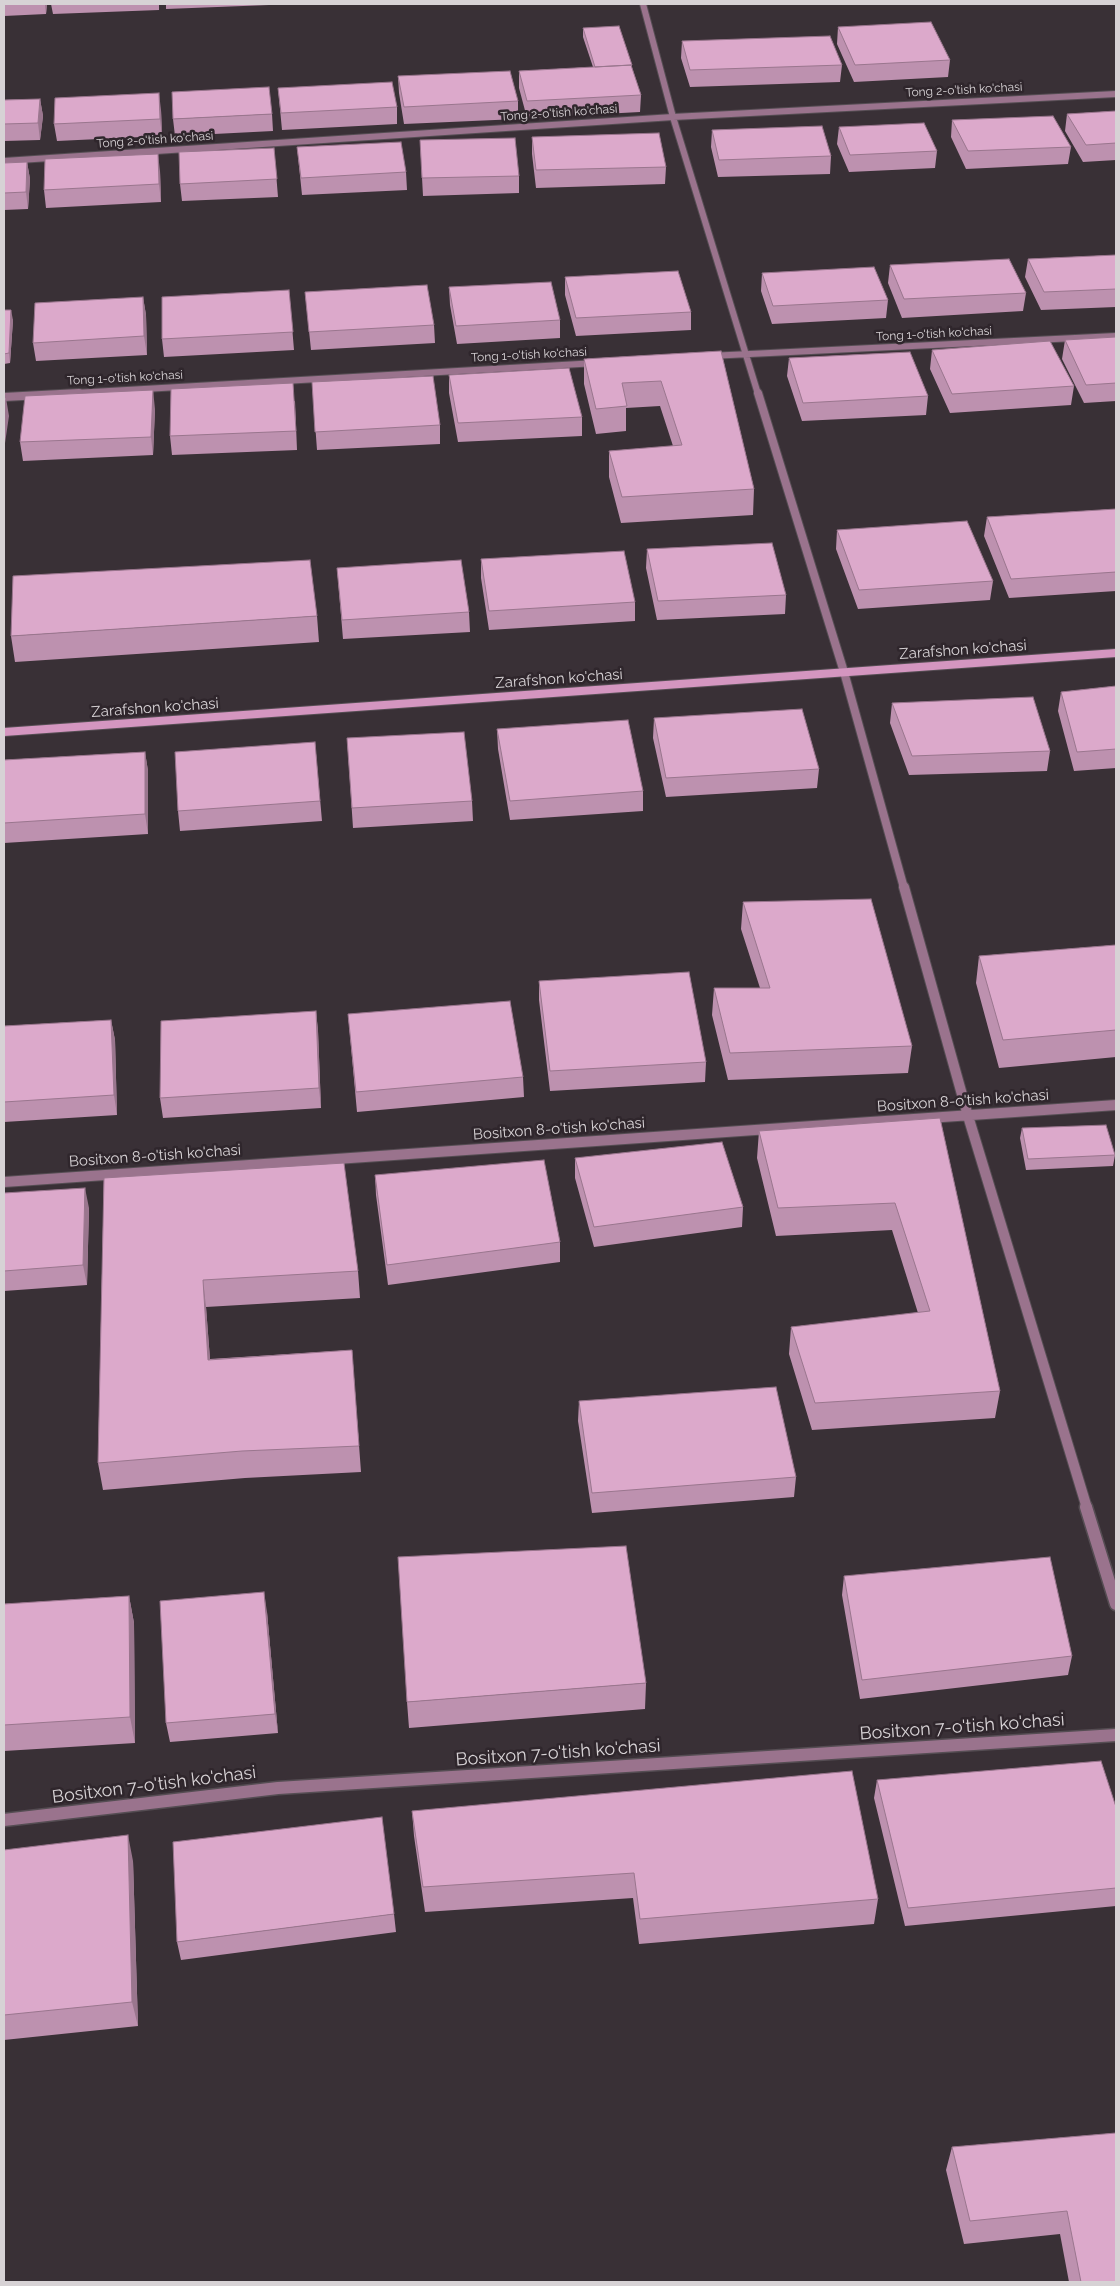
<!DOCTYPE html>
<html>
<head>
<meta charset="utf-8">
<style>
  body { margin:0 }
  #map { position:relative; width:1120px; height:2286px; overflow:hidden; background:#393036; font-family:Raleway,sans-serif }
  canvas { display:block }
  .frame { position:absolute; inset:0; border:5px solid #d7d2d5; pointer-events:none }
</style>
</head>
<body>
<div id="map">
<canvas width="1120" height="2286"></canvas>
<div class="frame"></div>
</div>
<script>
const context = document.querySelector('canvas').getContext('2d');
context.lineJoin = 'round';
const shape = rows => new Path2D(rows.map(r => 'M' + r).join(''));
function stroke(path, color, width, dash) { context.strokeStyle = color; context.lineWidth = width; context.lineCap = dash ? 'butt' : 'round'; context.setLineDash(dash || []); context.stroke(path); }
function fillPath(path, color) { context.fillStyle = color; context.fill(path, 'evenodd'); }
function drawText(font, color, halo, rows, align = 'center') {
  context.font = font + ' Raleway,sans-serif'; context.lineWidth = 5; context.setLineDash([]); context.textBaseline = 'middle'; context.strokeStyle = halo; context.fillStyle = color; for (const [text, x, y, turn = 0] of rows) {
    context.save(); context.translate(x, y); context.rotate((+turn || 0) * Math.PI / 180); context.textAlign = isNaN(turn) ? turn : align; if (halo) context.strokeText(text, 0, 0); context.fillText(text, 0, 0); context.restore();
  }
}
const streetFar3 = shape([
  [643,4,673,117,758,394],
  [4,161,673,117,1116,94],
  [709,356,1116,336],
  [57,394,597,363]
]);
const streetFar2 = shape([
  [758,393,844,672,904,888],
  [4,397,79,393]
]);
const streetFar1 = shape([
  [904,887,968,1116,1087,1508],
  [4,1182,1116,1105]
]);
const street = shape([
  [1086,1507,1116,1604],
  [4,1820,278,1788,1116,1735]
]);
const secondary = shape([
  [4,732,1116,653]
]);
stroke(streetFar3, '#554d53', 8);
stroke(streetFar2, '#554d53', 10);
stroke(streetFar1, '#554d53', 12);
stroke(street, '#554d53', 15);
stroke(secondary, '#554d53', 10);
stroke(streetFar3, '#9a738d', 6);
stroke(streetFar2, '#9a738d', 8);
stroke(streetFar1, '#9a738d', 10);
stroke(street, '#9a738d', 12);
stroke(secondary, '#d496c0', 8);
fillPath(shape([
  [4,4,47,4,46,14,4,16],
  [51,4,159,4,159,10,53,14],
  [166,4,269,4,269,5,166,9],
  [276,4,300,4,276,5],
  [838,27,950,60,948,77,854,82,837,44],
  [583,28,632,65,632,68,641,95,640,112,527,118,519,88,519,71,593,67,583,37],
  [682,41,842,65,840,82,690,87,681,58],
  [398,76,518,101,518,119,404,124,399,93],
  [278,88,397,107,397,124,282,130],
  [40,99,43,116,40,140,4,141,4,100],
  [161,110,162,136,57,141,54,124],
  [1116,111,1116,160,1083,162,1065,131,1067,114],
  [272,114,273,131,175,136,173,119],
  [952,120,1071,147,1068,164,966,169,951,137],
  [839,127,937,151,935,168,849,172,837,144],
  [712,130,831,156,830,174,718,177,711,147],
  [532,137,666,167,665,184,536,188,532,154],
  [420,140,519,176,519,193,423,196],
  [297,147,406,172,407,190,302,195],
  [274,148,278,197,182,201,180,184],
  [27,162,30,179,28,209,4,210,4,163],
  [160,171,161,202,46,208,44,190],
  [1116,255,1116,307,1041,310,1025,277,1028,259],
  [890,265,1026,293,1023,311,902,318,888,283],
  [762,273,888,300,886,318,772,324,761,291],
  [565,277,691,312,691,330,576,336,565,295],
  [449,287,560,320,560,338,457,344,450,305],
  [289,290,294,350,164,357,162,339],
  [305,292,434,325,435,343,311,350],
  [143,297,146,315,147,355,36,361,33,343],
  [4,310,13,320,10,363,4,364],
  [1116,337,1116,401,1084,403,1062,359,1065,340],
  [932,350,1074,386,1071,405,950,413,930,369],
  [721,351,754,489,753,515,621,523,609,477,609,451,673,446,660,406,626,408,626,431,596,434,584,384,584,359],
  [789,358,928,396,926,415,802,421,787,376],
  [449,375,582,417,582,436,458,442,449,393],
  [312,382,440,425,440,444,317,450],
  [295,401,297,450,172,455,170,436],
  [155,409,153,455,23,461,20,442],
  [1116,509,1116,591,1009,598,984,536,987,517],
  [837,530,993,581,990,600,858,609,836,549],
  [647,549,786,595,785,614,657,620,646,568],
  [481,559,635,602,635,621,489,630,481,578],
  [337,568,469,612,470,632,343,639],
  [317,616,319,642,15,662,11,636],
  [1116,686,1116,768,1074,771,1058,711,1061,692],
  [892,703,1050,751,1047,771,909,775,890,723],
  [654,718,819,769,817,788,666,797,653,738],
  [497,729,643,791,643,811,510,820,498,749],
  [347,738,472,801,473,821,353,828],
  [315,742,322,821,180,831,178,811],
  [145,752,148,771,148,834,4,843,4,760],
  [743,902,912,1046,908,1073,728,1080,712,1015,714,988,760,988,741,929],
  [1116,945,1116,1057,999,1068,976,983,979,956],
  [539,981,706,1062,705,1082,550,1091,539,1000],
  [316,1011,318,1031,321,1108,163,1118,160,1098],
  [348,1014,523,1077,524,1097,357,1112],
  [111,1020,115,1040,117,1115,4,1122,4,1026],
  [940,1118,1000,1391,995,1418,812,1430,789,1354,791,1327,918,1313,892,1230,776,1236,757,1158,759,1131],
  [1022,1128,1115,1155,1113,1166,1026,1170,1020,1138],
  [575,1158,743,1207,742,1227,594,1247,575,1178],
  [375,1175,560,1242,560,1262,388,1285,376,1195],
  [104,1178,358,1271,360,1298,206,1307,210,1359,352,1350,361,1472,245,1478,103,1490,98,1463],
  [4,1193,89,1208,87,1285,4,1291],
  [579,1401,796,1477,794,1497,592,1513,578,1421],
  [844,1576,1072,1656,1068,1675,860,1699,842,1595],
  [129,1596,134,1623,135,1743,4,1751,4,1604],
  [267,1612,278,1733,170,1742,166,1723],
  [646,1683,645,1709,409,1728,407,1702],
  [877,1780,1116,1807,1116,1906,905,1926,874,1798],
  [412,1811,878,1899,874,1924,639,1944,633,1898,425,1912,414,1836],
  [4,1850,133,1861,138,2026,4,2040],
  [394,1914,396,1932,181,1960,177,1942],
  [1116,2133,1116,2282,1069,2282,1060,2234,964,2244,946,2170,952,2147]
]), '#bd91af');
fillPath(shape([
  [45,4,47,4,46,14],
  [159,93,161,110,162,136,160,119],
  [40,99,43,116,40,140,38,123],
  [158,154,160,171,161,202,159,184],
  [27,162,30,179,28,209,26,192],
  [143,297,146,315,147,355,144,336],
  [11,310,13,320,10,363,9,353],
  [153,390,155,409,153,455,151,437],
  [6,398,9,416,4,450,4,411],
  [145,752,148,771,148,834,145,814],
  [316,1011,318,1031,321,1108,319,1088],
  [111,1020,115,1040,117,1115,114,1095],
  [85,1188,89,1208,87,1285,83,1265],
  [203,1280,206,1307,212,1387,208,1360],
  [264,1592,267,1612,278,1733,275,1714],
  [129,1596,134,1623,135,1743,130,1717],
  [128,1835,133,1861,138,2026,132,2002]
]), '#9a768e');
const building = shape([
  [931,22,950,60,855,65,838,27,931,22],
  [619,26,632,65,595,67,583,28,619,26],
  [830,36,842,65,690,70,682,41,830,36],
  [631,65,641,95,527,101,519,71,631,65],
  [510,71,518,101,404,107,398,76,510,71],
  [392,82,397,107,281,113,278,88,392,82],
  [269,87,272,114,173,119,172,92,269,87],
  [159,93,160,119,54,124,55,98,159,93],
  [40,99,38,123,4,124,4,100,40,99],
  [1116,111,1116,143,1086,145,1067,114,1116,111],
  [1053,116,1071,147,968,151,952,120,1053,116],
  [924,123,937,151,850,155,839,127,924,123],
  [822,126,831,156,719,160,712,130,822,126],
  [659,133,666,167,536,170,532,137,659,133],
  [515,138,519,176,422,178,420,140,515,138],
  [401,142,406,172,301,178,297,147,401,142],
  [274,148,277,179,180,184,179,152,274,148],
  [158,154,159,184,44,190,45,159,158,154],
  [27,162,26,192,4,193,4,163,27,162],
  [1116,255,1116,289,1044,292,1028,259,1116,255],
  [1009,259,1026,293,904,299,890,265,1009,259],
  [874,267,888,300,773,306,762,273,874,267],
  [678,271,691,312,576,318,565,277,678,271],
  [551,282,560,320,456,326,449,287,551,282],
  [427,285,434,325,309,332,305,292,427,285],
  [289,290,293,332,162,339,162,297,289,290],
  [143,297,144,336,33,343,35,303,143,297],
  [4,310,11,310,9,353,4,354,4,310],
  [1116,337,1116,383,1086,385,1065,340,1116,337],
  [1050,341,1074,386,952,394,932,350,1050,341],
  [721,351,754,489,622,497,609,451,682,445,661,381,622,383,627,406,596,409,584,359,721,351],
  [910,352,928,396,803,403,789,358,910,352],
  [569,368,582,417,458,423,449,375,569,368],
  [433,376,440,425,315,432,312,382,433,376],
  [293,383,296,431,170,436,171,389,293,383],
  [153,390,151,437,20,442,25,396,153,390],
  [4,398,6,398,4,411,4,398],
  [1116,509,1116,572,1011,579,987,517,1116,509],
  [967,521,993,581,859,590,837,530,967,521],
  [772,543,786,595,658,601,647,549,772,543],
  [624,551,635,602,489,611,481,559,624,551],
  [310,560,317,616,11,636,13,576,310,560],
  [461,560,469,612,342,620,337,568,461,560],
  [1116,686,1116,749,1077,752,1061,692,1116,686],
  [1033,697,1050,751,912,756,892,703,1033,697],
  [802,709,819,769,666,778,654,718,802,709],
  [628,720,643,791,510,801,497,729,628,720],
  [464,732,472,801,352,808,347,738,464,732],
  [315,742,320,801,178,811,175,752,315,742],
  [145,752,145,814,4,823,4,760,145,752],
  [871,899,912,1046,730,1053,714,988,770,988,743,902,871,899],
  [1116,945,1116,1030,1003,1040,979,956,1116,945],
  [689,972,706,1062,550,1071,539,981,689,972],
  [510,1001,523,1077,356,1092,348,1014,510,1001],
  [316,1011,319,1088,160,1098,161,1021,316,1011],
  [111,1020,114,1095,4,1102,4,1026,111,1020],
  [940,1118,1000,1391,815,1403,791,1327,930,1311,895,1203,778,1208,759,1131,940,1118],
  [1106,1125,1115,1155,1028,1159,1022,1128,1106,1125],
  [722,1142,743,1207,594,1227,575,1158,722,1142],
  [544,1160,560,1242,387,1265,375,1175,544,1160],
  [344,1163,358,1271,203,1280,208,1360,352,1350,359,1446,242,1451,98,1463,104,1178,344,1163],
  [85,1188,83,1265,4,1271,4,1193,85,1188],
  [776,1387,796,1477,592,1493,579,1401,776,1387],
  [626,1546,646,1683,407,1702,398,1557,626,1546],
  [1050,1557,1072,1656,862,1680,844,1576,1050,1557],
  [264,1592,275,1714,166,1723,160,1601,264,1592],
  [129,1596,130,1717,4,1725,4,1604,129,1596],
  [1101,1761,1116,1807,1116,1888,908,1908,877,1780,1101,1761],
  [852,1771,878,1899,640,1919,634,1873,423,1887,412,1811,852,1771],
  [382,1817,394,1914,177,1942,173,1842,382,1817],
  [128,1835,132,2002,4,2015,4,1850,128,1835],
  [1116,2133,1116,2282,1081,2282,1067,2211,970,2221,952,2147,1116,2133]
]);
fillPath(building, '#dca9cb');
stroke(building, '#9a768e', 1);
drawText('12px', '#d7d2d5', '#2f262c', [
  ["Tong 2-o'tish ko'chasi",964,90,-3],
  ["Tong 2-o'tish ko'chasi",559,113,-4],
  ["Tong 2-o'tish ko'chasi",155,140,-4],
  ["Tong 1-o'tish ko'chasi",934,334,-3],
  ["Tong 1-o'tish ko'chasi",529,355,-3],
  ["Tong 1-o'tish ko'chasi",125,378,-3]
]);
drawText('15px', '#d7d2d5', '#2f262c', [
  ["Zarafshon ko'chasi",963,650,-4],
  ["Zarafshon ko'chasi",559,679,-4],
  ["Zarafshon ko'chasi",155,708,-4],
  ["Bositxon 8-o'tish ko'chasi",963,1101,-4],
  ["Bositxon 8-o'tish ko'chasi",559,1129,-4],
  ["Bositxon 8-o'tish ko'chasi",155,1156,-4]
]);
drawText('18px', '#d7d2d5', '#2f262c', [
  ["Bositxon 7-o'tish ko'chasi",962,1727,-4],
  ["Bositxon 7-o'tish ko'chasi",558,1753,-4],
  ["Bositxon 7-o'tish ko'chasi",154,1785,-7]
]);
</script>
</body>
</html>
